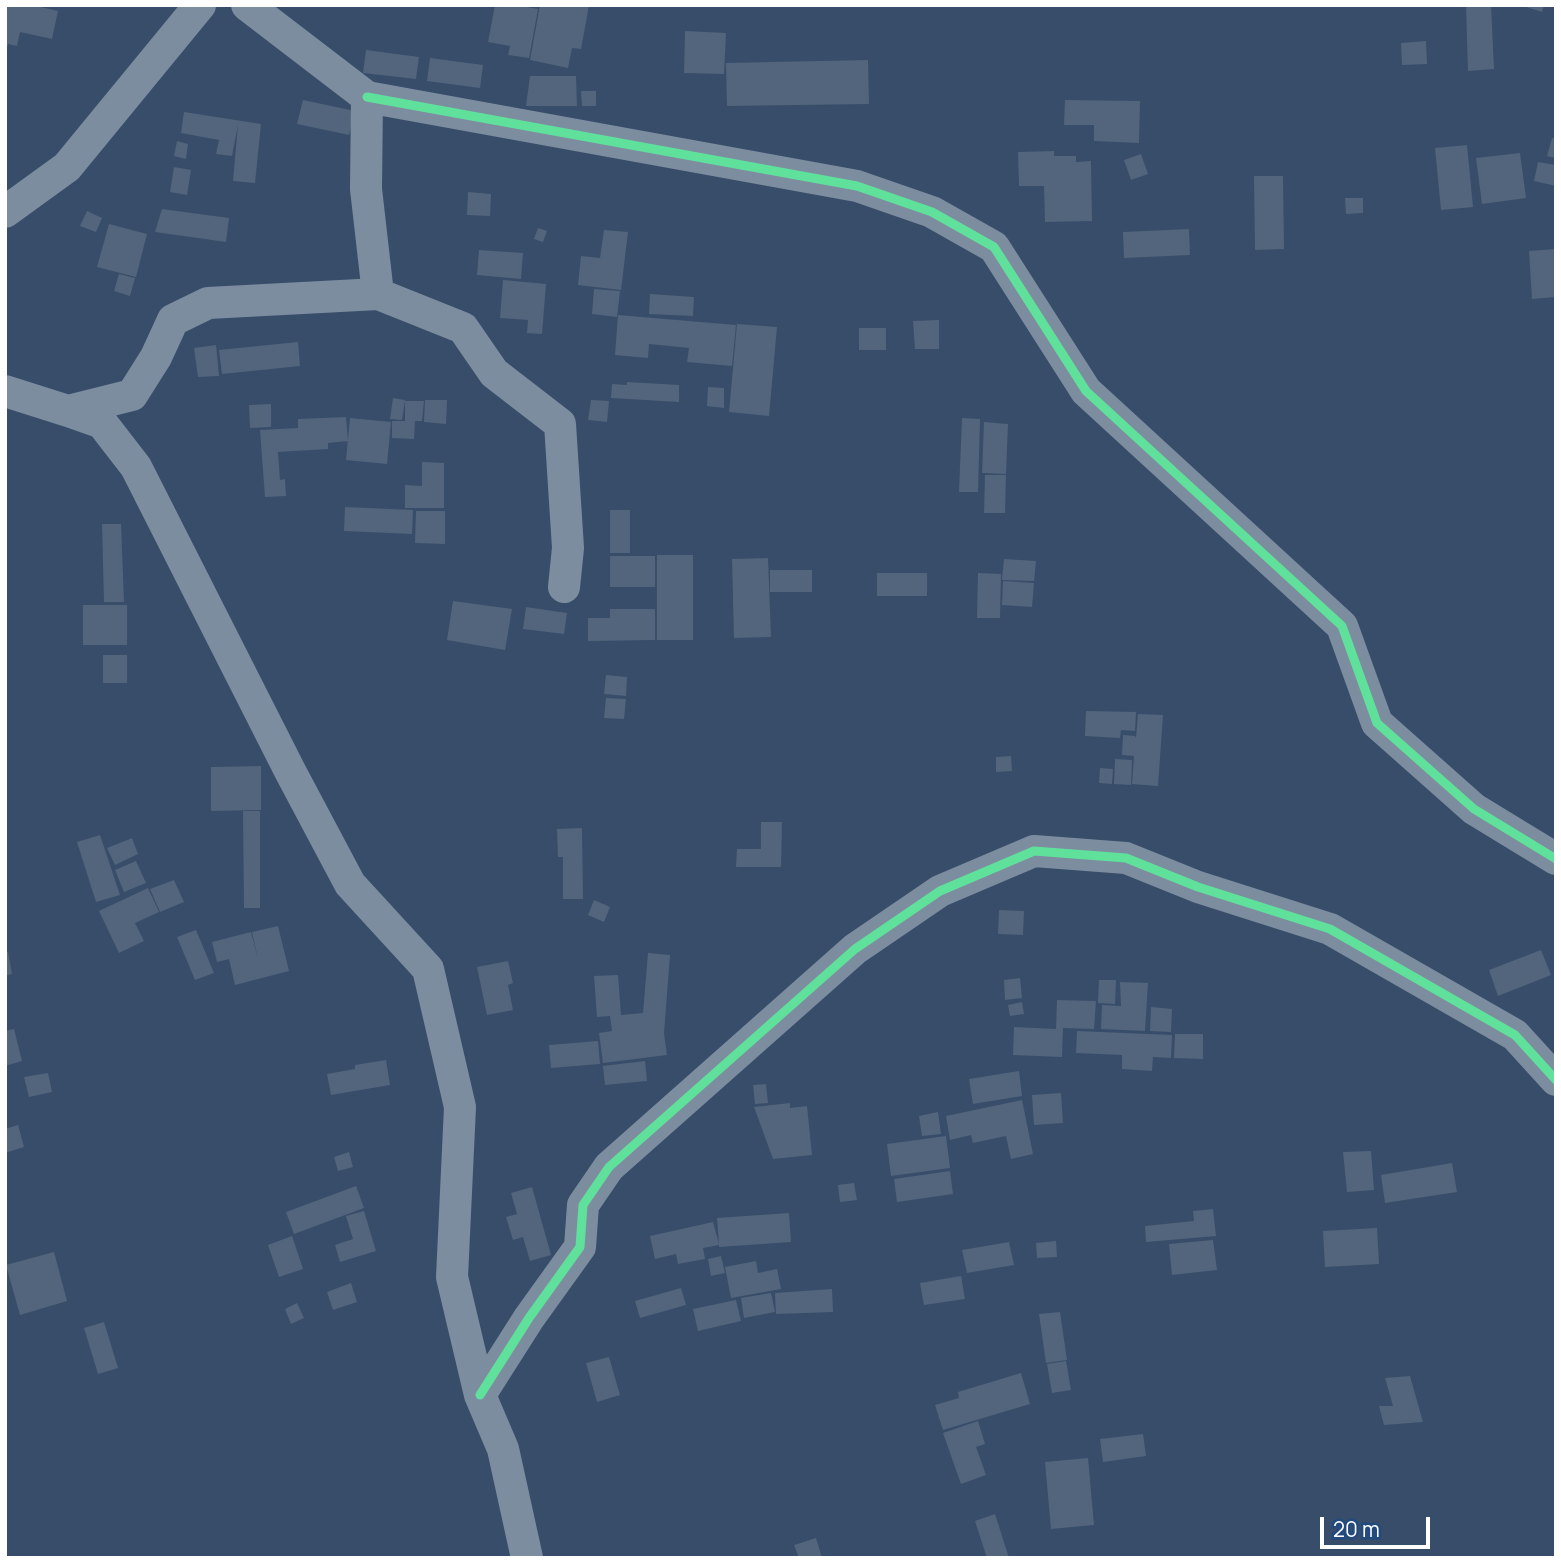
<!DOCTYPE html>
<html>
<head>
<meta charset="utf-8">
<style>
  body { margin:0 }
  #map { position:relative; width:1561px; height:1563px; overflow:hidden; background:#374d6a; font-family:Manrope,sans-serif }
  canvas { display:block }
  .frame { position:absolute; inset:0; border:7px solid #fff; pointer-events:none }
  .scale { position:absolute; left:1320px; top:1517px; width:110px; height:32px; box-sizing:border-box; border:4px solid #fff; border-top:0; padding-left:9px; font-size:21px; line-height:24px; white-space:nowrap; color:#fff; -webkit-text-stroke:5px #224a7f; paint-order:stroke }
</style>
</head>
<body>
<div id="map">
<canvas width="1561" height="1563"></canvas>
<div class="frame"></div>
<div class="scale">20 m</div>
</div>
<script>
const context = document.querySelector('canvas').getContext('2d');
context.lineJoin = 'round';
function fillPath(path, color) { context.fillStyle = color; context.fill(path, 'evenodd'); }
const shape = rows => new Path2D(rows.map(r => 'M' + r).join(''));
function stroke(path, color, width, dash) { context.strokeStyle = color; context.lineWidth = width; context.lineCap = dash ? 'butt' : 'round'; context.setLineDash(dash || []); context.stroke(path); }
fillPath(shape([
  [5,5,32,5,58,11,52,39,20,32,17,46,8,44,5,53],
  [495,5,516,5,538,9,529,58,508,55,510,46,488,42],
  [540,5,589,5,581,49,572,48,568,68,530,60],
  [1466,5,1491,5,1494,69,1468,71],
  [1520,5,1544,5,1542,12],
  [685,31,726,33,724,74,684,73],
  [1426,41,1427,64,1402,65,1401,43],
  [366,50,419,57,416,79,363,73],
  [430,58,483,65,480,88,427,81],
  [868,60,869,104,727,106,726,63],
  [530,76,576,76,577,106,526,106],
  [581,91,596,91,596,106,582,106],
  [303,100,355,111,349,135,297,124],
  [1065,100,1140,101,1139,143,1094,141,1094,125,1064,125],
  [184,112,261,124,255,183,233,181,238,125,232,156,216,154,219,140,181,133],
  [1552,138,1556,139,1556,158,1547,156],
  [177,141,188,144,186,159,174,156],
  [1467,145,1473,207,1441,210,1435,148],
  [1054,151,1054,156,1076,156,1076,162,1091,161,1092,221,1045,222,1044,186,1019,186,1018,152],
  [1520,153,1526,198,1482,204,1476,158],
  [1141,154,1148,174,1131,180,1124,160],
  [1538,162,1556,165,1556,186,1534,181],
  [174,167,191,170,187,195,170,192],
  [1254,176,1283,176,1284,249,1255,250],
  [468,192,491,194,490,216,467,215],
  [1345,198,1363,198,1363,213,1346,214],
  [162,209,229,218,226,242,155,232],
  [87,211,102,218,96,232,80,226],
  [109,224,147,234,136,277,97,267],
  [538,228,547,231,543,242,534,239],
  [1189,229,1190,255,1124,258,1123,232],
  [604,230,628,232,621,290,578,285,581,256,600,258],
  [1556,249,1556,297,1532,299,1529,251],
  [479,250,523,253,521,279,477,275],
  [119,274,135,278,130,296,114,291],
  [503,280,546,284,542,334,527,333,528,320,500,318],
  [594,289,620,291,617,317,592,314],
  [650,294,694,297,693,316,649,314],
  [618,315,736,325,732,366,687,362,689,348,649,344,648,358,615,355],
  [939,320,939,349,915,349,913,321],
  [737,324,777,327,769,416,729,412],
  [859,328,886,328,886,350,859,350],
  [298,342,300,366,222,374,219,350],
  [216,345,219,376,198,377,194,348],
  [627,382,679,385,679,402,611,398,612,384,627,385],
  [708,387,724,388,724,408,707,406],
  [393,398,405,400,402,420,390,419],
  [425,400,447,400,446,424,424,422],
  [591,400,609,401,607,422,588,420],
  [405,401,424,401,422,421,415,421,414,439,392,438,392,421,407,421,405,421],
  [271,404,271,427,250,428,249,405],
  [346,417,348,441,328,443,328,449,278,452,280,480,285,479,286,496,265,497,260,430,298,428,298,419],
  [350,418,391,422,387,464,346,460],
  [962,418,980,419,978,492,959,492],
  [984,422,1008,424,1006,474,982,473],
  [422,462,444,463,444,508,405,508,405,485,422,486],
  [985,475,1006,475,1005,513,984,513],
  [345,507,413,510,412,534,344,531],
  [610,510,630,510,630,553,610,553],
  [416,511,445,511,445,544,415,543],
  [102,524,121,524,124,602,104,602],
  [657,555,693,555,693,640,657,640],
  [610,556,655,556,655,587,610,587],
  [768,558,771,637,734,638,732,559],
  [1004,559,1036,561,1034,581,1002,580],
  [770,570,812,570,812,592,770,592],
  [877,573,927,573,927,596,877,596],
  [978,573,1001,574,1000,618,977,618],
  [1003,581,1034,583,1032,607,1002,605],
  [453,601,512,609,505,650,447,640],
  [83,605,127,605,127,645,83,645],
  [526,607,567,613,564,634,523,629],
  [610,609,655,609,655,640,588,641,588,618,610,618],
  [103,655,127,655,127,683,103,683],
  [606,675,627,677,626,696,604,694],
  [606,698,626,699,624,719,604,718],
  [1086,711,1136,712,1135,731,1121,730,1120,738,1085,736],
  [1138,714,1163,715,1158,786,1132,784,1134,756,1122,755,1123,735,1135,736,1136,738],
  [1011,756,1012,771,996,772,996,757],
  [1115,759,1132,760,1131,785,1114,784],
  [261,766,261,810,211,811,211,767],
  [1100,768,1113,769,1112,784,1099,783],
  [243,811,260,811,260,908,244,908],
  [761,822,782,822,781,867,736,867,737,849,761,849],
  [582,828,583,899,563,899,563,857,558,857,557,829],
  [100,835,120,895,96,902,77,842],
  [132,838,138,854,115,865,107,848],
  [136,861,146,883,124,892,115,870],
  [174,880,184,902,160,912,150,889],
  [148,888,159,912,135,923,144,941,119,953,99,911],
  [594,900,610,907,604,922,588,915],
  [999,910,1024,911,1023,935,998,934],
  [278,926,289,971,235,985,229,959,217,962,212,942,251,932,258,959,252,932],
  [196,930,214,973,195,980,177,937],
  [1541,950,1551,975,1498,996,1489,970],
  [8,952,12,974,5,976,5,953],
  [648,953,670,955,664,1033,667,1055,603,1063,599,1033,612,1031,610,1016,597,1017,594,976,618,975,621,1015,643,1013],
  [508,961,513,983,508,985,513,1010,487,1015,477,967],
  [1020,978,1022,998,1005,1000,1004,980],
  [1099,980,1116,980,1115,1004,1098,1003],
  [1120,982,1148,983,1145,1031,1101,1029,1102,1005,1121,1006],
  [1057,1000,1096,1001,1094,1029,1063,1028,1062,1057,1013,1055,1014,1027,1056,1029],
  [1022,1002,1024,1014,1010,1016,1008,1005],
  [1151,1007,1172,1009,1171,1032,1150,1031],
  [14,1029,22,1061,5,1066,5,1031],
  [1077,1031,1172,1035,1171,1058,1153,1057,1152,1071,1122,1069,1122,1055,1076,1053],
  [1175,1034,1203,1034,1203,1059,1174,1058],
  [598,1041,600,1064,551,1068,549,1045],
  [386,1060,390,1085,331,1095,327,1074,355,1069,355,1065],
  [645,1061,647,1081,605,1085,603,1066],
  [1019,1071,1022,1096,973,1104,969,1079],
  [48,1073,52,1092,29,1097,24,1077],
  [766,1084,768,1103,755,1104,753,1085],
  [1061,1093,1063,1123,1034,1125,1032,1095],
  [1022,1100,1033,1154,1011,1159,1006,1136,973,1143,971,1135,950,1140,946,1116],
  [790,1103,790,1108,807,1106,812,1155,773,1159,754,1107],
  [938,1112,941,1134,922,1136,919,1116],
  [18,1125,24,1147,5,1153,5,1129],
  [946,1136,950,1168,891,1176,887,1144],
  [1371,1151,1374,1190,1347,1192,1343,1152],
  [349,1152,353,1167,338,1171,334,1157],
  [1452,1163,1457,1192,1385,1203,1381,1175],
  [950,1171,953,1194,897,1202,894,1179],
  [854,1183,857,1200,840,1202,838,1185],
  [356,1186,364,1208,294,1234,286,1212],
  [532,1187,551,1255,530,1261,523,1237,513,1240,506,1217,517,1214,511,1193],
  [1213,1209,1216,1236,1146,1242,1145,1226,1194,1221,1193,1211],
  [364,1211,376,1251,340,1262,335,1245,353,1239,346,1216],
  [789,1213,791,1242,719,1247,719,1245,703,1248,705,1259,678,1264,676,1254,655,1259,650,1236,713,1222,719,1244,717,1218],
  [1377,1228,1379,1264,1325,1267,1323,1231],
  [292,1236,303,1269,279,1277,268,1245],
  [1213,1240,1217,1270,1172,1275,1169,1244],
  [1056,1241,1057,1257,1037,1258,1036,1243],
  [1009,1242,1014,1265,967,1273,962,1250],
  [54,1252,67,1301,20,1315,6,1265],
  [721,1256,725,1273,711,1276,708,1259],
  [756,1261,758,1273,777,1269,781,1289,731,1298,725,1267],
  [961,1276,965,1299,924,1305,920,1283],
  [351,1283,357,1302,333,1310,327,1292],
  [681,1288,686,1305,640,1318,635,1301],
  [832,1289,833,1312,776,1314,775,1293],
  [771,1293,775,1312,744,1318,741,1298],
  [736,1300,741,1321,698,1331,693,1309],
  [297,1303,304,1318,291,1324,285,1309],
  [1060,1312,1067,1360,1046,1363,1039,1314],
  [104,1322,118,1368,98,1374,84,1328],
  [609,1357,620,1395,597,1402,586,1363],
  [1066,1361,1071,1390,1052,1393,1047,1364],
  [1021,1373,1030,1404,943,1430,935,1405,959,1398,958,1392],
  [1410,1376,1423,1422,1384,1425,1379,1406,1393,1406,1385,1378],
  [978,1421,985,1444,976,1447,986,1475,961,1484,943,1433],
  [1143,1434,1146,1456,1103,1462,1100,1439],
  [1088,1458,1094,1525,1051,1529,1045,1462],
  [995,1514,1009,1558,987,1558,975,1521],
  [816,1538,822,1558,799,1558,794,1545]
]), '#52657c');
stroke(shape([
  [247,5,367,97,366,189,378,294],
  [367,97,857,186,932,212,994,247,1086,391,1342,626,1377,723,1474,809,1556,859],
  [5,212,67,167,200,5],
  [5,391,68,411,132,395,156,357,173,320,208,303,378,294,463,328,494,373,560,424,568,548,564,587],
  [68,411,102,423,136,467,290,771,350,884,428,969,460,1107,452,1277,480,1395,503,1449,527,1558],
  [480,1395,529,1318,580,1247,583,1205,609,1167,855,949,940,891,1034,851,1126,858,1198,887,1330,929,1515,1035,1556,1080]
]), '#7d8da0', 32);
stroke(shape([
  [367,97,857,186,932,212,994,247,1086,391,1342,626,1377,723,1474,809,1556,859],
  [480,1395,529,1318,580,1247,583,1205,609,1167,855,949,940,891,1034,851,1126,858,1198,887,1330,929,1515,1035,1556,1080]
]), '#60e19b', 9);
</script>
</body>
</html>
